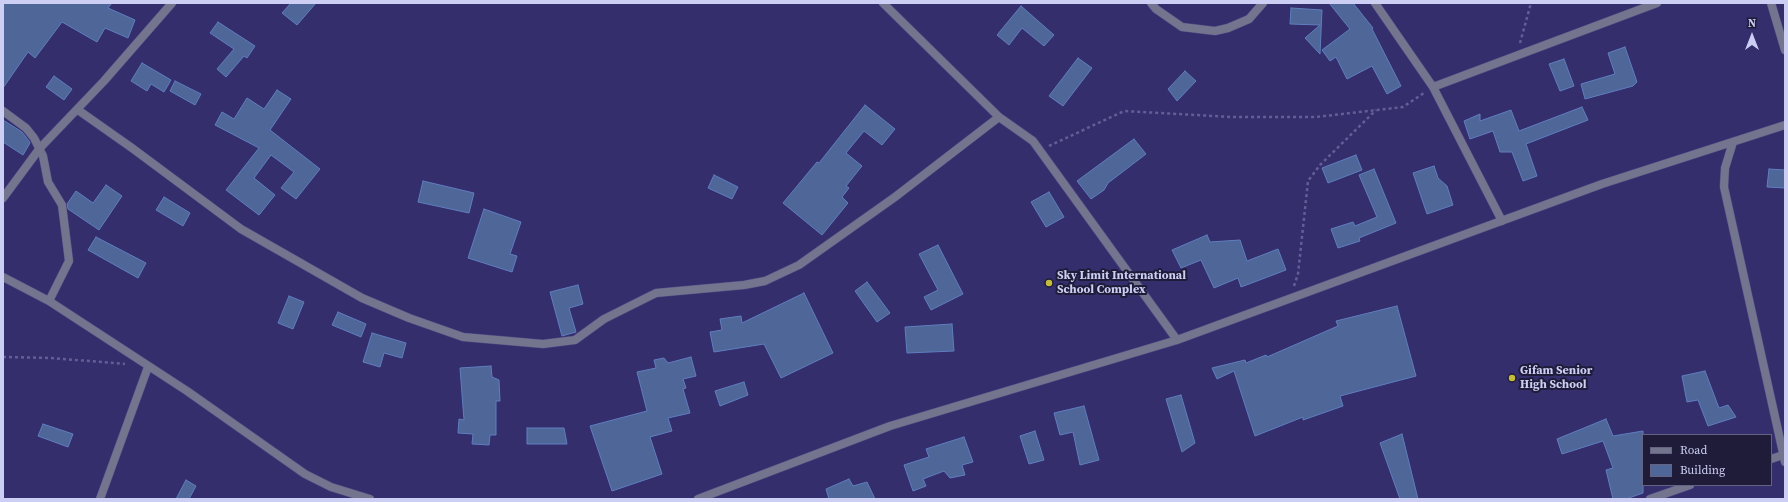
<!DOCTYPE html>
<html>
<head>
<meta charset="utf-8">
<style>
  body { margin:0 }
  #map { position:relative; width:1788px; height:502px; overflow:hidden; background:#352e6d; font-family:"Source Serif 4",serif }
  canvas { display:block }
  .frame { position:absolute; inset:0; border:4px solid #cdcef4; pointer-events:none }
  .legend { position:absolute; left:1642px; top:434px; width:130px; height:52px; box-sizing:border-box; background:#1e1c38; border:1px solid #646383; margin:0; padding:5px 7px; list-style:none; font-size:12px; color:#cdcef4 }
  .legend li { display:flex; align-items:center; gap:8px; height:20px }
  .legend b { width:20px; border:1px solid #646383 }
  .north { position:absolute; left:1732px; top:16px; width:40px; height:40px; -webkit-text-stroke:3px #1e1c38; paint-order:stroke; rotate:0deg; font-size:11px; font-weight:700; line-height:16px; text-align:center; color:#cdcef4 }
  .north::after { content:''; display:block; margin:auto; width:14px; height:18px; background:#cdcef4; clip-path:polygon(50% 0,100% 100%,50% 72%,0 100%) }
</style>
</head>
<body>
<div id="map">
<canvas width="1788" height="502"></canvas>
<div class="frame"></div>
<ul class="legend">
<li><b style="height:5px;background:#73748d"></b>Road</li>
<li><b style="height:11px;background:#4e6698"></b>Building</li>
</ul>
<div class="north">N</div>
</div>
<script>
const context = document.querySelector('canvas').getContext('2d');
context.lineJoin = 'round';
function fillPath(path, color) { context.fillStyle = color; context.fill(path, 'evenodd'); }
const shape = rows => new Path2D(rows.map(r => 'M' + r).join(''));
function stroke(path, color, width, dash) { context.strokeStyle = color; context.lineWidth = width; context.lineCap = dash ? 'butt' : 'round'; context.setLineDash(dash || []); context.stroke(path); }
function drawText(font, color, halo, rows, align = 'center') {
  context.font = font + ' "Source Serif 4",serif'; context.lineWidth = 4; context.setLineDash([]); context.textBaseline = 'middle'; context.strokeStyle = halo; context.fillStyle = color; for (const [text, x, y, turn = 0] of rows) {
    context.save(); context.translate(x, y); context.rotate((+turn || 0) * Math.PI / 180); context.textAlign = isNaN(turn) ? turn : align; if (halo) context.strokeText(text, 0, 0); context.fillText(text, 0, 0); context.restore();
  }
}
const building = shape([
  [3,3,112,3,108,8,135,20,128,38,105,28,97,42,62,22,35,58,28,52,3,88,3,3],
  [291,3,316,3,297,25,282,13,291,3],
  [1329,3,1353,3,1373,28,1372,29,1401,86,1387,94,1372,66,1347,79,1336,57,1330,61,1322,50,1350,29,1329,3],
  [1021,6,1054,35,1044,46,1022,28,1009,45,997,35,1021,6],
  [1291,8,1322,10,1320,54,1305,38,1320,25,1290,24,1291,8],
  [218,22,255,46,247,58,244,56,226,77,217,69,234,49,210,33,218,22],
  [1625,47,1637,82,1633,86,1585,99,1581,84,1615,74,1608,53,1625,47],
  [1078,58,1092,68,1063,106,1049,96,1078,58],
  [1564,59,1574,86,1560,91,1549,64,1564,59],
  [142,63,171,80,164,92,151,84,147,91,131,81,142,63],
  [1185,71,1196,81,1177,101,1168,89,1185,71],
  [54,76,72,89,64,100,46,87,54,76],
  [175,81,201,94,195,105,170,91,175,81],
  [277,90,291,99,270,130,320,169,296,199,281,188,294,172,271,155,254,178,275,195,259,215,226,190,259,148,215,125,222,112,234,119,247,98,264,109,277,90],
  [865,105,895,129,882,145,864,131,846,153,862,166,846,186,849,188,842,197,848,203,822,235,783,203,817,162,819,163,865,105],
  [1582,107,1588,120,1526,144,1537,176,1523,181,1512,152,1500,152,1493,131,1470,139,1464,121,1480,114,1480,121,1511,110,1519,131,1582,107],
  [3,120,22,132,29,141,30,143,23,155,3,142,3,120],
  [1134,139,1146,154,1108,183,1104,190,1091,199,1077,181,1134,139],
  [1356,155,1362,170,1328,183,1322,168,1356,155],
  [1434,166,1438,178,1447,186,1453,205,1427,214,1413,173,1434,166],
  [1374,169,1396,223,1359,238,1360,241,1338,248,1331,229,1353,222,1355,226,1377,217,1359,175,1374,169],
  [1769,169,1785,170,1785,188,1767,187,1769,169],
  [714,175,738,187,732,199,708,188,714,175],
  [423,181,474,193,469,213,418,202,423,181],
  [106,185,122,196,99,230,68,209,67,204,76,191,93,203,106,185],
  [1049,192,1064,217,1046,227,1031,202,1049,192],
  [164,197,190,213,183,226,156,210,164,197],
  [484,209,521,222,510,254,517,256,512,272,468,258,484,209],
  [1207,235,1210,242,1240,240,1247,261,1278,249,1286,270,1241,287,1238,278,1214,288,1201,260,1181,268,1172,250,1207,235],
  [96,237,146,263,138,278,88,250,96,237],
  [938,245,963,294,931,310,924,297,938,290,919,254,938,245],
  [867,282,890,313,877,322,855,291,867,282],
  [578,285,583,304,569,308,576,332,562,336,550,292,578,285],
  [804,293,833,353,781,378,764,344,714,352,710,332,722,330,720,319,741,316,742,323,804,293],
  [289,296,304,302,293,329,278,323,289,296],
  [1397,306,1416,376,1340,396,1343,406,1303,420,1303,417,1255,436,1234,371,1217,379,1212,368,1245,360,1246,363,1266,355,1267,357,1338,326,1336,321,1397,306],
  [338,312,366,324,361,337,332,325,338,312],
  [952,324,954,351,907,353,905,327,952,324],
  [372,333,406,343,402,358,384,353,380,367,363,362,372,333],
  [691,357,696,376,683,379,686,388,683,389,690,413,668,418,672,431,650,437,662,474,612,491,590,426,647,411,637,372,656,368,654,360,664,358,668,363,691,357],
  [491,366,492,377,499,380,500,401,496,401,496,435,490,435,489,445,472,444,473,434,458,433,459,419,464,420,460,368,491,366],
  [1705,371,1719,408,1728,405,1736,417,1708,426,1698,400,1687,402,1682,376,1705,371],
  [744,382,748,395,720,406,715,391,744,382],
  [1181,395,1195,443,1182,452,1166,399,1181,395],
  [1084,406,1099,460,1080,465,1073,432,1060,435,1054,413,1084,406],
  [1606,419,1613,436,1643,431,1643,493,1626,499,1613,499,1606,470,1613,468,1603,441,1562,454,1557,439,1606,419],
  [43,424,73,434,68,447,38,436,43,424],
  [527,428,564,428,567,444,527,444,527,428],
  [1035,431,1044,460,1029,464,1020,436,1035,431],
  [1402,434,1418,499,1400,499,1380,443,1402,434],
  [964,437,973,462,962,465,965,475,950,478,944,471,923,479,926,486,913,491,904,465,929,457,926,449,964,437],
  [849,479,853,486,867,482,875,499,829,499,826,489,849,479],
  [186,480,196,486,189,499,176,499,186,480]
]);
fillPath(building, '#4e6698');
stroke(building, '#607ebf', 1);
const minor = shape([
  [883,3,999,117,1033,141,1177,340],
  [1151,3,1156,9,1182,27,1215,31,1228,28,1249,19,1263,3],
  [1375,3,1433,87,1657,3],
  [1771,3,1785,50],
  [1433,87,1502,221],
  [78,110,132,148,241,229,362,298,409,318,463,337,543,344,575,340,604,319,656,293,744,285,765,281,799,265,895,197,999,117],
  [3,111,26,128,34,138,43,156,48,182,62,205,69,261,49,301,187,391,305,474,331,487,370,499],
  [1733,142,1725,168,1724,187,1785,462],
  [3,198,40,148,104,81,172,3],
  [3,277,49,301],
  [1771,459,1783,455],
  [100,499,148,367],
  [698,499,890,426,1177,340,1602,184,1785,125],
  [1650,499,1690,485]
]);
stroke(minor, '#504b85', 9);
stroke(shape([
  [1520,43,1531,3],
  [1049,146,1124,111,1232,117,1316,117,1403,107,1424,93],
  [1294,286,1298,274,1308,181,1320,165,1376,110],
  [3,357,52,358,125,364]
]), '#635f96', 2.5, [3, 3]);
stroke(minor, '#73748d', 8);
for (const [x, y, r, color] of [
  [1049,283,4,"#c6bc3c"],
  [1512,378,4,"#c6bc3c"]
]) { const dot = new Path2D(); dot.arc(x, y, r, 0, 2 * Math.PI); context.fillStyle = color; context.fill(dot); stroke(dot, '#1e1c38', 1.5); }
drawText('bold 12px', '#cdcef4', '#1e1c38', [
  ["Sky Limit International",1057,276],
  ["School Complex",1057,290],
  ["Gifam Senior",1520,371],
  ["High School",1520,385]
], 'left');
</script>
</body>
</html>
